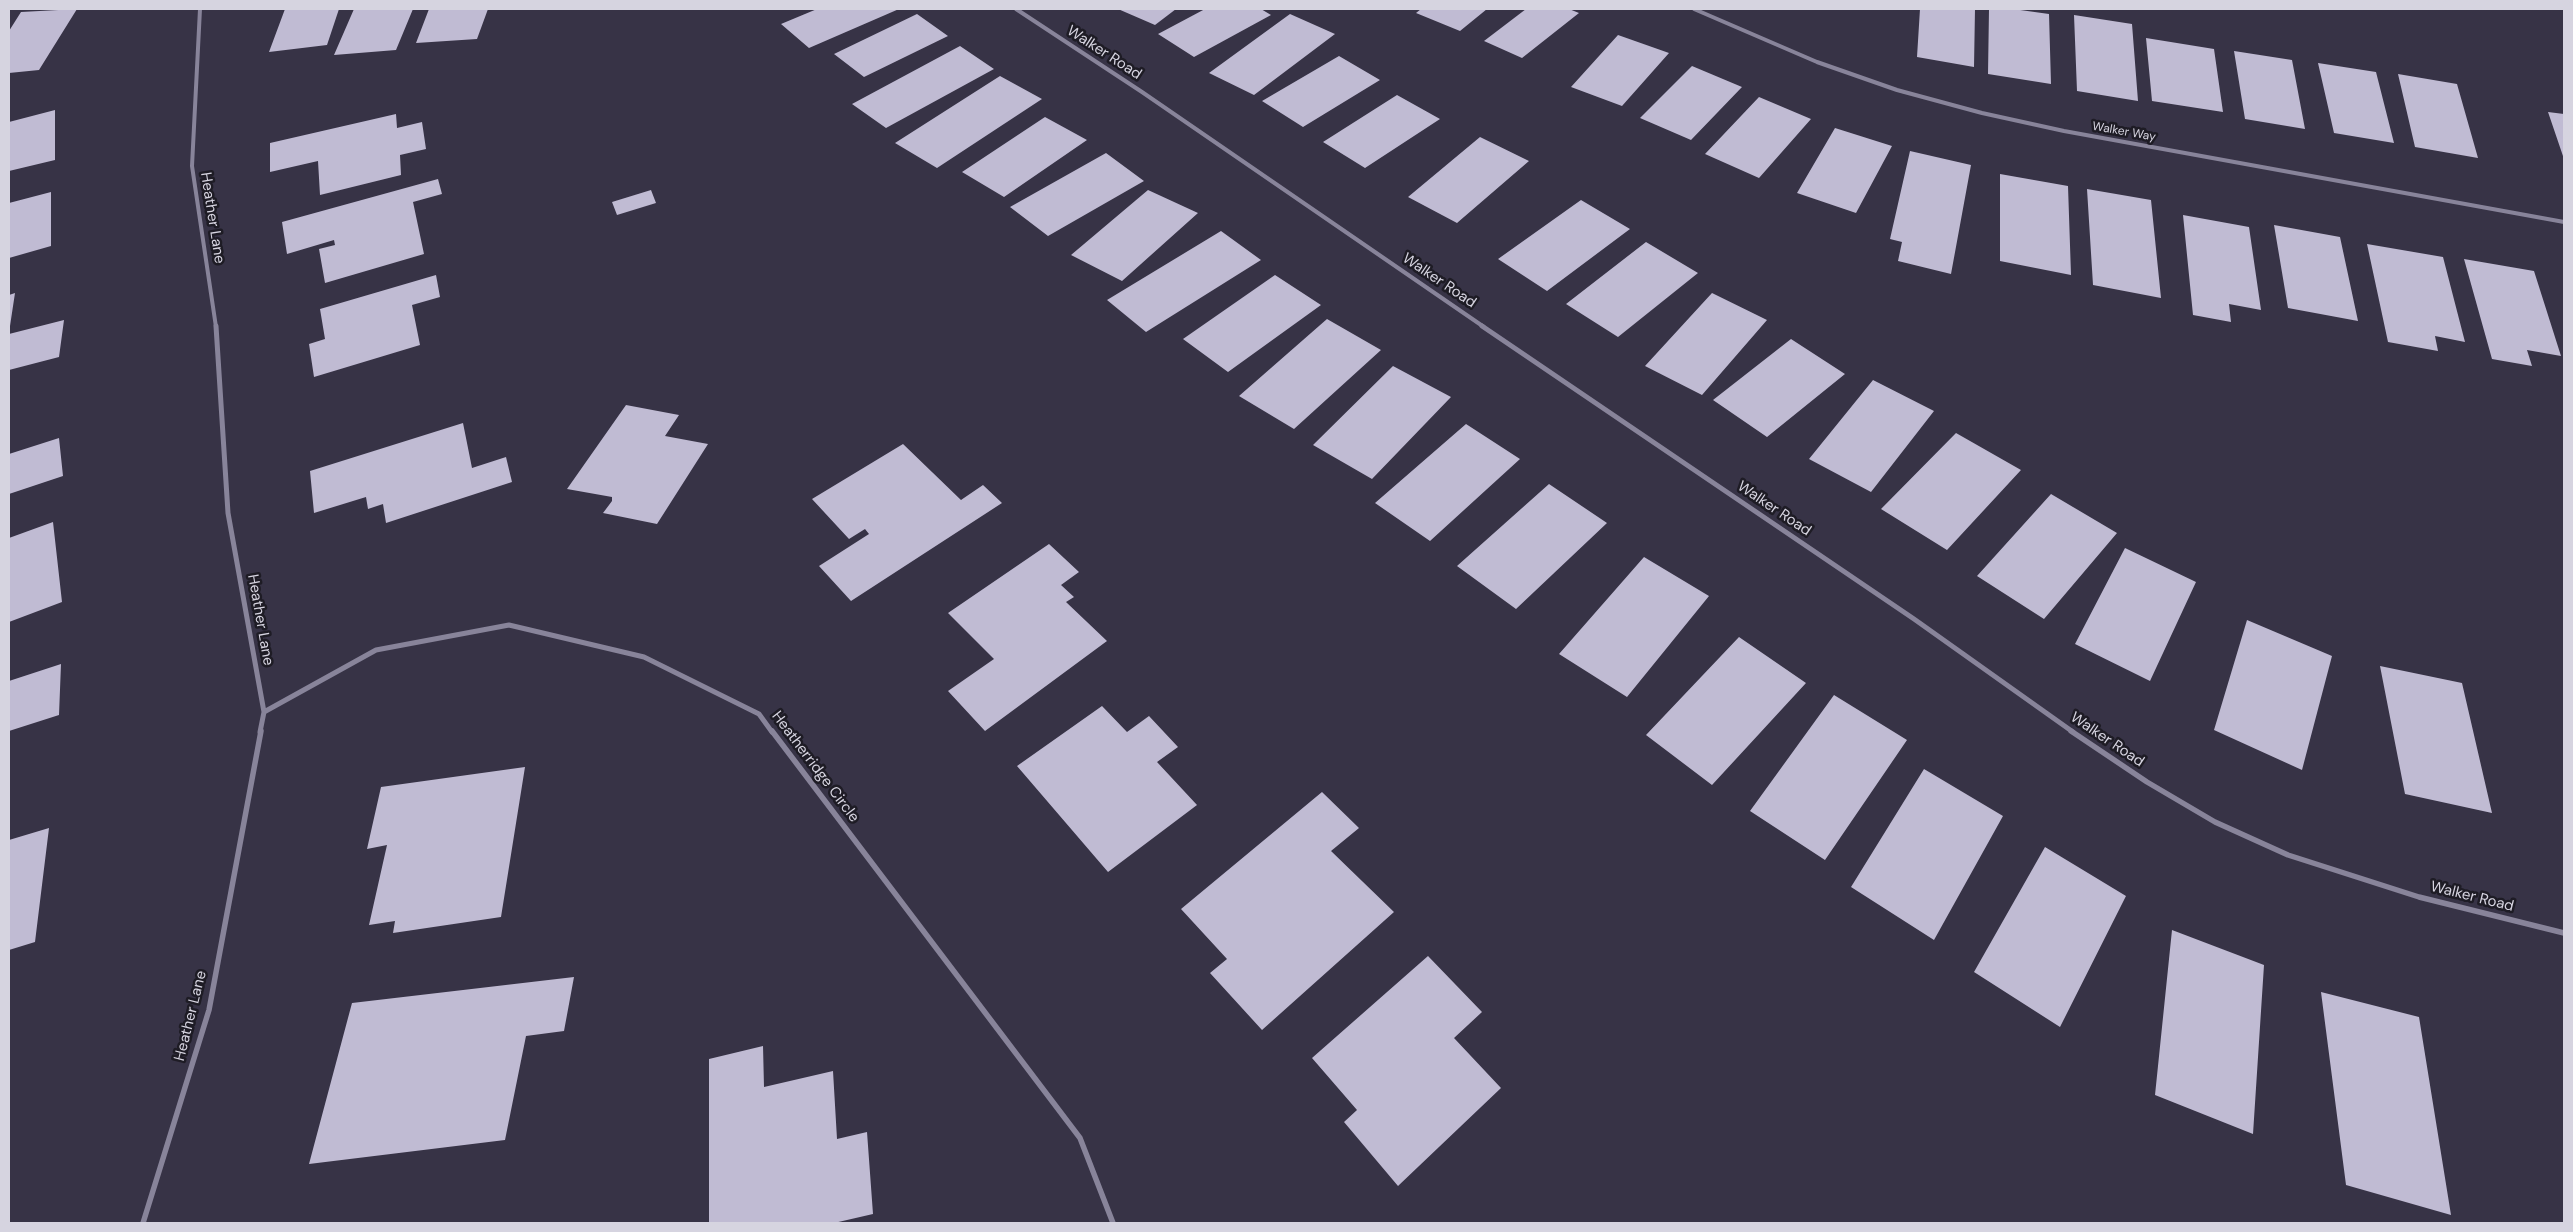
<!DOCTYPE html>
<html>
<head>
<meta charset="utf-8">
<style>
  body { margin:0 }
  #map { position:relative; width:2573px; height:1232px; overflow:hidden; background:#373346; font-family:"DM Sans",sans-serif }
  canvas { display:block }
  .frame { position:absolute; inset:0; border:10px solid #d6d4e0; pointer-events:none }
</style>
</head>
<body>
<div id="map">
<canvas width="2573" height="1232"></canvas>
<div class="frame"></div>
</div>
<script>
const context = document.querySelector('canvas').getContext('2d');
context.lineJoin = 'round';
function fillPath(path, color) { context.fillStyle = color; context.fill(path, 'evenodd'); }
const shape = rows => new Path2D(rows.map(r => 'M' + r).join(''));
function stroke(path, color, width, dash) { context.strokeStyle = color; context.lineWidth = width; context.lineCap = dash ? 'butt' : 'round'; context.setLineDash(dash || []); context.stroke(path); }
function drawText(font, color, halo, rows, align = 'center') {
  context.font = font + ' "DM Sans",sans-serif'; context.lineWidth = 5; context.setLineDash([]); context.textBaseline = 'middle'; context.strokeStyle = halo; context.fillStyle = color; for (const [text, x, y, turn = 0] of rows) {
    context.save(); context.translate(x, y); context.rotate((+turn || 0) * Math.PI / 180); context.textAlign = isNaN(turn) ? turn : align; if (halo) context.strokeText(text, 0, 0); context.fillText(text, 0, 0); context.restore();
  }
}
fillPath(shape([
  [77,9,39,70,9,73,9,31,21,12],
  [285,9,339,9,327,45,269,52],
  [354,9,413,9,396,50,334,55],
  [429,9,488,9,477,39,416,43],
  [817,9,899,9,809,48,781,24],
  [1118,9,1176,9,1155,25],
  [1205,9,1261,9,1271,15,1194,57,1158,34],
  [1421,9,1487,9,1460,31,1416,13],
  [1526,9,1569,9,1579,13,1522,58,1484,41],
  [1920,9,1975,9,1974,67,1917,57],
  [1989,9,2013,9,2049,14,2051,84,1988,74],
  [917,14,948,36,864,77,834,54],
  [1290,14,1335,34,1254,95,1209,73],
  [2074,15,2132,24,2138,101,2077,91],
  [1618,35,1669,53,1622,106,1571,87],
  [2146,38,2214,49,2223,112,2152,101],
  [960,46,994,69,886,128,852,104],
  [2234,51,2292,60,2305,129,2245,119],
  [1339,56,1380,80,1303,127,1262,101],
  [2318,63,2376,72,2394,143,2334,133],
  [1692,66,1742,87,1691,140,1640,118],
  [2398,74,2457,84,2478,158,2415,147],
  [1000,76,1042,99,937,168,895,143],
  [1397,95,1440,119,1365,168,1323,142],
  [1759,97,1811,119,1759,178,1705,154],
  [55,110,55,160,9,171,9,122],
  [2548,112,2564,114,2564,159],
  [396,114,397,128,422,122,426,149,400,155,401,175,320,195,318,161,270,172,270,143],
  [1045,117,1087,140,1004,197,962,172],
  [1835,128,1892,146,1856,213,1797,193],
  [1480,137,1529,161,1457,223,1408,197],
  [1910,151,1971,165,1951,274,1898,261,1902,242,1890,239],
  [1106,153,1144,181,1048,236,1010,207],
  [2000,174,2068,186,2071,275,2000,261],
  [438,179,442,194,413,202,424,254,325,283,319,249,335,245,334,240,287,254,282,222],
  [2087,189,2151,200,2161,298,2093,285],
  [651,190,656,203,617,215,612,202],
  [1148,190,1198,213,1122,281,1071,255],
  [51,192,51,246,9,258,9,203],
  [1581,200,1630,229,1547,291,1498,259],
  [2183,215,2249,227,2261,310,2229,304,2231,322,2193,315],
  [2274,225,2340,237,2358,321,2288,308],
  [1221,231,1261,260,1146,332,1107,300],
  [1646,242,1698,273,1618,337,1566,304],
  [2367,244,2443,257,2465,342,2435,336,2438,351,2388,342],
  [2464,259,2534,271,2561,356,2527,350,2532,366,2492,359],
  [436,275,440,297,412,305,420,345,314,377,309,344,325,339,320,309],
  [1275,275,1321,305,1228,372,1183,339],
  [15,293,10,326,9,326,9,295],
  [1712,293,1767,320,1702,395,1645,366],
  [1327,319,1381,350,1294,429,1239,396],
  [64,320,59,357,9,370,9,334],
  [1791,339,1845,374,1767,437,1713,400],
  [1393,366,1451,397,1372,479,1313,445],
  [1873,380,1934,411,1871,492,1809,459],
  [626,405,679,415,665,436,708,444,657,524,603,513,612,501,612,497,567,489],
  [463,423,472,468,506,457,512,482,386,523,383,504,368,509,366,497,314,513,310,471],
  [1466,424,1520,459,1430,541,1375,503],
  [1956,433,2021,470,1947,550,1881,509],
  [59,438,63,476,9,494,9,454],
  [903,444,961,500,983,485,1002,503,851,601,819,566,869,534,865,529,849,539,812,499],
  [1549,484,1607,523,1516,609,1457,566],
  [2051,494,2117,533,2044,619,1977,576],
  [53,522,62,602,9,622,9,538],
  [1049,544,1079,572,1061,585,1074,597,1066,602,1107,641,985,731,948,691,994,659,948,613],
  [2125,548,2196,582,2150,681,2075,644],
  [1644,557,1709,596,1627,697,1559,654],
  [2247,620,2332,656,2302,770,2214,730],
  [1739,637,1806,683,1712,785,1646,735],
  [61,664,59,715,9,731,9,681],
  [2380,666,2462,683,2492,813,2405,794],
  [1834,695,1907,740,1825,860,1750,811],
  [1102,706,1127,732,1149,716,1178,747,1157,762,1197,805,1108,872,1017,766],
  [525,767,501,917,393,933,395,921,369,925,387,845,367,849,381,787],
  [1924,769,2003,816,1934,940,1851,887],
  [1322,792,1359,828,1331,851,1394,912,1262,1030,1210,973,1227,959,1181,909],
  [49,828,35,942,9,950,9,840],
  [2045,847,2126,896,2060,1027,1974,972],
  [2172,930,2264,965,2253,1134,2155,1095],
  [1428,956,1482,1012,1454,1038,1501,1088,1398,1186,1344,1122,1357,1110,1312,1058],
  [574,977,564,1031,526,1036,505,1140,309,1164,352,1003],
  [2321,992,2419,1017,2451,1215,2346,1185],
  [763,1046,764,1087,833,1071,837,1139,867,1132,873,1214,834,1223,709,1223,709,1059]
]), '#c0bbd3');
stroke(shape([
  [200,9,192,166,216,327],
  [1016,9,1142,92,1484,327],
  [1694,9,1817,62,1897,90,1982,113,2064,131,2564,222]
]), '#88849a', 4);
stroke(shape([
  [216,326,228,513,264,712,260,732],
  [1482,326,1914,619,2073,732],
  [264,712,376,650,509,625,644,657,759,714,772,732]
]), '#88849a', 5);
stroke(shape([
  [772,731,1080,1138,1113,1223],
  [2071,731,2147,782,2215,822,2288,855,2419,897,2564,933],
  [143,1223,209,1010,261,731]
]), '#88849a', 5.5);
drawText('12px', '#d6d4e0', '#1e1c25', [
  ["Walker Way",2124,132,10]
]);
drawText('15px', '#d6d4e0', '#1e1c25', [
  ["Walker Road",1104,53,33],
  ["Heather Lane",212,218,81],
  ["Walker Road",1439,281,34],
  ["Walker Road",1774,509,34],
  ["Heather Lane",260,620,80],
  ["Walker Road",2107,740,34],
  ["Heatherridge Circle",815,767,53],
  ["Walker Road",2472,897,14],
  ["Heather Lane",191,1016,-76]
]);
</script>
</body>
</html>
